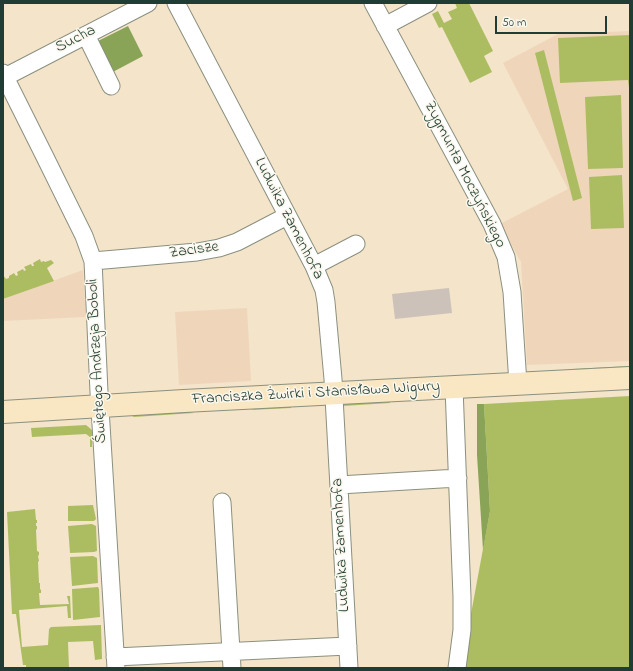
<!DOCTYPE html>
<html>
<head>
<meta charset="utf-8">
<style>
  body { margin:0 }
  #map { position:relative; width:633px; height:671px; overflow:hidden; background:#f4e4ca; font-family:"Indie Flower",sans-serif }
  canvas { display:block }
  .frame { position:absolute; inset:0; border:4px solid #1f3d34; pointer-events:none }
  .scale { position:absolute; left:495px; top:16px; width:112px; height:18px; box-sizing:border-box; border:2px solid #1f3d34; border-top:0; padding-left:5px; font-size:12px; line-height:14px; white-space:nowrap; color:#1f3d34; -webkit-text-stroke:3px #fbf7ec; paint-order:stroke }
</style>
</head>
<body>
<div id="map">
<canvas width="633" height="671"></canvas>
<div class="frame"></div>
<div class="scale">50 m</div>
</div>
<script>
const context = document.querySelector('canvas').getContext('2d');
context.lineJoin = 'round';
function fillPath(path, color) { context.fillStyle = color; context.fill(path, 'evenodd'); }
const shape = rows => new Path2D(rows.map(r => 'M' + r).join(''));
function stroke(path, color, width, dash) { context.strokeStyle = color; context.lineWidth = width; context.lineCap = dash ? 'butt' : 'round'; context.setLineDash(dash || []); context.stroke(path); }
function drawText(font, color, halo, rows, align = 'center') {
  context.font = font + ' "Indie Flower",sans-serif'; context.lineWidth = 3; context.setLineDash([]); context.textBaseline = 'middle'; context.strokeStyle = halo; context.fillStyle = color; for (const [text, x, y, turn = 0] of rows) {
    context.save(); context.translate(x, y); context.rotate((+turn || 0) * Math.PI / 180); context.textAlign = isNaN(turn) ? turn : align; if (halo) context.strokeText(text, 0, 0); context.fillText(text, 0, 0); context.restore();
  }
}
fillPath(shape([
  [630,31,630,361,527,365,521,262,500,224,568,189,503,63,558,34],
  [83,270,86,317,3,321,3,299],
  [247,308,251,381,179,385,175,312]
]), '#efd6bb');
fillPath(shape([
  [449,288,452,313,395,319,392,294]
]), '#cdc2b9');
fillPath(shape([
  [455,3,469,3,493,51,484,56,492,72,470,83,442,27,439,28,432,14,438,11,444,23,452,19,448,12,457,8],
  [630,35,630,96,628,80,560,83,558,38],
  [544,50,582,198,573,201,535,53],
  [621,95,623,168,588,169,585,97],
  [622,175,624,228,591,229,589,177],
  [40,259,41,262,44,261,45,262,51,260,54,263,47,268,54,281,3,299,3,275,6,279,9,278,9,276,14,273,16,276,18,275,17,272,23,269,24,271,26,270,24,267,31,264,32,266,34,266,33,263],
  [630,366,630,370,568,371,572,369],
  [630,396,630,668,461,668,490,511,484,404],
  [389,401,390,403,343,406,345,403],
  [291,403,291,408,250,410,274,404],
  [180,410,194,413,134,417,130,415],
  [86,425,92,430,92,447,90,447,90,437,86,434,32,437,31,428],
  [93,505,96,519,94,521,68,521,68,506],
  [35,509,36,520,37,520,37,523,36,523,36,526,37,526,37,529,36,530,37,551,39,552,39,555,38,556,39,561,38,562,39,583,40,583,40,589,41,590,41,593,39,593,40,605,69,604,67,596,70,596,71,618,68,618,67,606,19,610,22,647,48,645,49,629,51,627,101,625,102,659,95,660,93,641,68,642,69,668,26,668,26,665,23,665,16,614,12,614,7,512],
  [92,524,96,526,97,551,94,552,70,553,68,526],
  [93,556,97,558,98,583,72,586,70,557],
  [98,587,99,589,100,617,73,620,72,589]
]), '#acbd61');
fillPath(shape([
  [128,26,143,56,109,74,94,43],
  [477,404,484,404,490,511,483,550,477,455]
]), '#89a457');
const street = shape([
  [176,3,314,266,324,290,326,302,333,379,349,668],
  [373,3,492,224,506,257,512,292,518,384],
  [385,26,428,3],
  [86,35,111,86],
  [3,73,45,157,84,236,93,261,99,392,116,668],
  [5,77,148,3],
  [93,261,197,252,219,248,237,242,287,216],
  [314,266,356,244],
  [454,387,462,597,462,630,457,668],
  [339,485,458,478],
  [222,502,232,668],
  [115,657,348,646]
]);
const secondary = shape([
  [3,412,184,401,630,378]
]);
stroke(street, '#8a907f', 19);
stroke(secondary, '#8a907f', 24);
stroke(street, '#fff', 17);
stroke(secondary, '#f9e7c3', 22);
drawText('16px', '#1f3d34', '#fbf7ec', [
  ["Sucha",76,40,-27],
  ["Zygmunta Moczyńskiego",464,175,63],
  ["Ludwika Zamenhofa",288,219,63],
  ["Zacisze",194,251,-8],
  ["Świętego Andrzeja Boboli",98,361,-93],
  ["Franciszka Żwirki i Stanisława Wigury",316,394,-3],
  ["Ludwika Zamenhofa",342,545,-93]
]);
</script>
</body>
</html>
